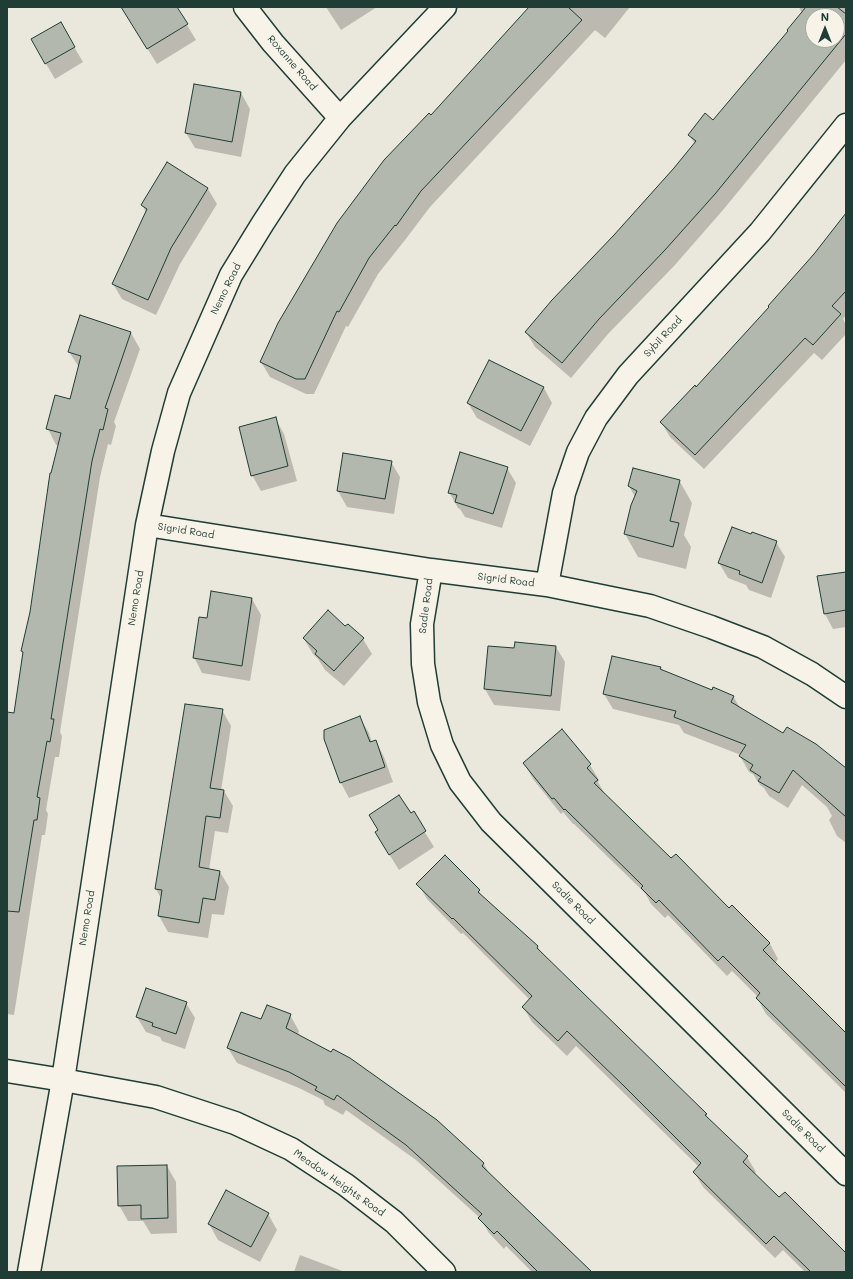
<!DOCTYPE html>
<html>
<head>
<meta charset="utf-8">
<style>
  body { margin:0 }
  #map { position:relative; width:853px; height:1279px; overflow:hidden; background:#eae8dd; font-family:Mali,sans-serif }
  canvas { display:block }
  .frame { position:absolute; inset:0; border:8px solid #1f3d34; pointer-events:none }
  .north { position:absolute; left:805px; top:8px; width:40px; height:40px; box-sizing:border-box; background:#f7f3e8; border:1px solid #a1aaa0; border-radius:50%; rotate:0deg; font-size:11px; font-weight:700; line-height:16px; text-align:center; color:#1f3d34 }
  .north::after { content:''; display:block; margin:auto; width:14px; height:18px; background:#1f3d34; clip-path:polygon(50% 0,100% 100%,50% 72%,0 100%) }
</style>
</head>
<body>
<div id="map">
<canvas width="853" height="1279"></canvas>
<div class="frame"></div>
<div class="north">N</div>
</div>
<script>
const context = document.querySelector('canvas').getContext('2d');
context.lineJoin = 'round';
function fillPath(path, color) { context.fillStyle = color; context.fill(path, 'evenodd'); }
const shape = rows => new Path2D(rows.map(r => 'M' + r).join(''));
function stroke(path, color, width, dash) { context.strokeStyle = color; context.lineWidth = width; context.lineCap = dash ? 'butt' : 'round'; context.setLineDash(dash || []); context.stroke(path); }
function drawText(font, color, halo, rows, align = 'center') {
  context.font = font + ' Mali,sans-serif'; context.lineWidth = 4; context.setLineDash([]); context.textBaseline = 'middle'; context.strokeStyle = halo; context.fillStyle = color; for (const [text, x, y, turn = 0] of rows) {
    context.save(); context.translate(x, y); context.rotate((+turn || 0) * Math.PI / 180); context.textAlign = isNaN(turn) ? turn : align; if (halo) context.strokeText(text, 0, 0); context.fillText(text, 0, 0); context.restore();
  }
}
fillPath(shape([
  [121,7,176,7,196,40,157,64],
  [326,7,377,7,341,30],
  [530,7,630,7,605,38,595,30,430,207,405,240,378,274,348,327,346,326,314,394,306,394,270,377,261,362,431,116],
  [799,7,846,7,846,60,723,210,674,266,608,334,571,378,535,347,526,332,615,236,695,144,689,135,713,121,789,31,802,13],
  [813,16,837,16,837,40,813,40],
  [60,23,83,62,55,79,32,40],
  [241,93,250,109,241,157,195,148,186,133],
  [168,164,208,189,217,204,180,264,156,315,122,299,113,284,146,212,142,205],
  [846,215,846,315,843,319,846,325,846,334,822,360,814,353,704,469,670,437,661,422,696,388,770,308,815,254],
  [131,333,140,349,114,422,116,426,111,445,108,444,100,477,60,732,62,736,59,757,55,757,46,810,48,814,45,835,42,835,14,1015,7,1014,7,734,15,714,23,655,22,651,31,612,59,445,56,445,48,429,70,400,79,367,69,352],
  [544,388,552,403,530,446,477,418,468,403],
  [275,418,284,434,297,481,261,491,252,475],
  [391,462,400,477,394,514,347,507,338,491],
  [507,468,516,483,502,528,465,517,460,509,458,508,449,492],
  [679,480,692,503,684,535,691,547,686,569,638,557,625,534,635,497,629,486],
  [751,535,776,542,785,557,771,598,749,590,746,585,728,578,719,563],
  [846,573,846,627,833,629,825,614],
  [252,599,261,615,250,681,202,673,194,657,208,619],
  [345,627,363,639,372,654,344,686,325,670,318,659,313,654,304,639],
  [556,647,565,662,560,711,494,705,485,689,515,649],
  [660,668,662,671,712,691,733,696,740,708,783,734,846,769,846,843,837,836,829,820,832,816,827,807,802,785,788,808,769,796,764,788,760,785,753,774,749,772,740,756,741,755,684,733,679,725,613,709,604,694],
  [222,710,231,726,221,791,224,791,233,806,228,833,215,831,209,870,220,872,229,887,224,915,212,914,208,938,168,932,159,916,162,900,156,889],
  [360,718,369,733,372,743,376,741,384,757,393,782,349,798,341,783,325,738],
  [562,731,590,765,599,780,598,782,606,796,671,860,729,909,732,906,770,944,778,959,775,963,846,1034,846,1093,766,1014,757,998,758,997,732,971,727,976,668,915,665,918,651,904,645,893,574,824,573,824,563,812,561,814,533,779,524,763],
  [413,813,434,847,399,870,376,833],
  [445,857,479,891,484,899,538,947,542,955,706,1114,709,1120,747,1157,756,1172,754,1174,779,1199,844,1252,846,1251,846,1272,805,1272,783,1250,775,1258,703,1187,694,1172,699,1167,576,1046,567,1056,532,1022,523,1007,530,1000,463,933,461,934,427,899,418,884],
  [186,1003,195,1018,185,1049,162,1041,160,1037,146,1032,137,1017],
  [290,1015,299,1031,298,1035,484,1164,490,1175,590,1272,532,1272,506,1246,504,1249,489,1233,480,1218,416,1160,346,1110,343,1115,325,1105,323,1100,299,1088,237,1063,228,1048,262,1021],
  [167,1166,176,1182,177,1233,151,1234,143,1221,128,1221,119,1205],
  [268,1214,277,1230,260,1262,218,1240,209,1224],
  [300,1255,345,1272,294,1272]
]), '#0003');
const building = shape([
  [121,7,177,7,188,24,147,49,121,7],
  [529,7,568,7,582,20,421,191,396,226,395,225,369,258,339,312,337,311,305,379,296,379,260,362,278,323,337,223,384,160,429,113,431,115,529,7],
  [806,7,837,7,846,14,846,34,715,194,665,250,599,319,562,363,525,332,552,300,614,235,674,168,696,141,688,135,705,113,713,120,788,31,787,30,806,7],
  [813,16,837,16,837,40,813,40,813,16],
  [61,22,75,47,45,64,31,39,61,22],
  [194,84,241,92,232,142,185,133,194,84],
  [167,162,208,188,171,248,148,300,112,284,147,209,141,205,167,162],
  [846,213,846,291,832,306,841,314,813,345,805,338,695,455,660,422,695,385,696,387,769,307,768,306,814,254,846,213],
  [80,315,131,332,105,408,108,409,103,430,100,429,92,461,51,719,54,719,50,742,47,741,37,797,40,798,37,820,34,820,19,912,7,911,7,712,14,713,23,652,21,651,30,612,50,473,51,473,61,433,46,429,55,395,70,399,81,356,68,352,80,315],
  [489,360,544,387,521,431,467,403,489,360],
  [276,417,288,466,251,476,239,427,276,417],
  [460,452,508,467,493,514,455,502,457,495,448,493,460,452],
  [343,453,392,461,385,499,337,491,343,453],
  [633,468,680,480,670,521,679,523,673,547,624,534,631,505,637,491,628,486,633,468],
  [732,527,751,534,752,532,777,541,762,583,739,574,740,571,718,563,732,527],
  [846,572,846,610,824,614,817,576,846,572],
  [211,591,252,598,242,666,193,658,199,617,207,618,211,591],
  [328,610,345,626,348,624,364,638,334,671,315,654,317,651,303,638,328,610],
  [515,642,556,646,551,696,484,689,488,646,514,648,515,642],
  [612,656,661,667,660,669,712,690,713,687,734,696,731,702,783,733,787,727,816,744,846,768,846,817,793,770,779,793,758,781,761,777,750,770,753,765,739,756,746,745,674,717,676,711,603,694,612,656],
  [185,704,223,709,210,788,224,790,220,818,206,816,199,867,220,871,215,900,203,898,199,923,158,916,162,890,155,889,185,704],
  [360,716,370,742,376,740,385,767,340,783,324,739,324,730,360,716],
  [562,729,591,764,587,768,598,780,594,783,671,858,676,854,729,908,732,905,770,943,763,950,846,1033,846,1087,756,998,760,993,723,956,718,961,659,900,656,903,641,888,643,886,565,809,564,810,554,798,552,799,523,763,562,729],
  [399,795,411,813,414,811,426,831,389,855,375,832,378,830,369,815,399,795],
  [445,855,480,890,478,892,538,946,537,948,707,1114,705,1115,748,1156,743,1162,779,1197,785,1192,846,1253,846,1272,811,1272,774,1236,766,1244,693,1172,701,1163,624,1086,567,1031,558,1041,522,1007,532,996,453,918,452,919,416,884,445,855],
  [146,988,187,1002,176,1034,152,1026,153,1023,136,1017,146,988],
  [267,1005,291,1014,286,1028,331,1052,333,1049,350,1058,437,1120,484,1163,482,1166,592,1272,538,1272,497,1231,494,1234,478,1218,482,1214,406,1145,337,1095,334,1100,315,1090,317,1087,289,1072,227,1048,241,1012,261,1019,267,1005],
  [167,1165,168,1218,141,1219,141,1205,118,1206,117,1166,167,1165],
  [226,1190,269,1213,251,1247,208,1224,226,1190]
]);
fillPath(building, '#b2b8ae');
stroke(building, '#1f3d34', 1);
const street = shape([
  [245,7,273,43,340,118],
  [147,525,431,570,547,585,650,606,711,627,763,647,812,674,846,697],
  [431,570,422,624,423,664,429,702,442,745,460,782,491,822,846,1174],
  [547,585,564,493,578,452,596,418,628,375,760,232,846,125],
  [7,1071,63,1080,156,1097,235,1123,291,1149,346,1185,394,1222,444,1272],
  [29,1272,63,1080,147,525,163,451,179,393,231,275,263,223,295,174,340,118,445,7]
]);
stroke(street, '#1f3d34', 25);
stroke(street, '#f7f3e8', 22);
drawText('10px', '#1f3d34', '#f7f3e8', [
  ["Roxanne Road",292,63,49],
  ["Nemo Road",226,289,-64],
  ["Sybil Road",663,337,-47],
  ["Sigrid Road",186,531,9],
  ["Sigrid Road",506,580,7],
  ["Nemo Road",136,598,-81],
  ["Sadie Road",426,606,-83],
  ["Sadie Road",573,903,45],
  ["Nemo Road",87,918,-81],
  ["Sadie Road",803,1131,45],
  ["Meadow Heights Road",339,1183,35]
]);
</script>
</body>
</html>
